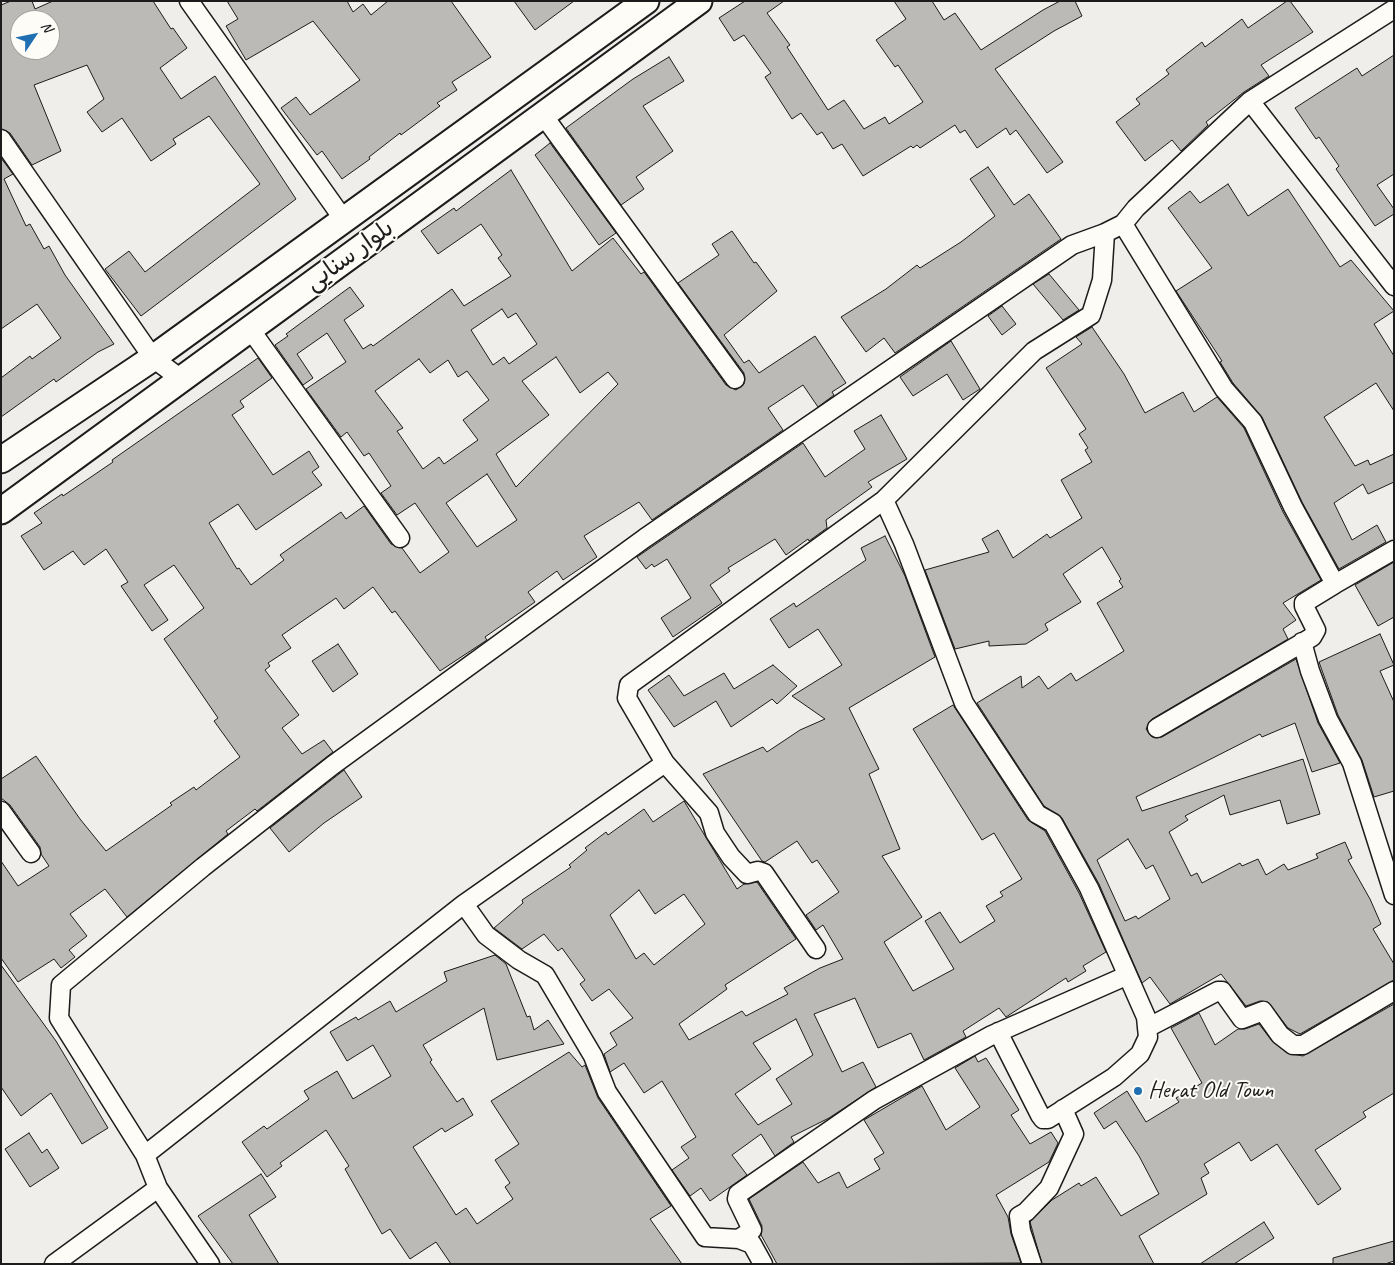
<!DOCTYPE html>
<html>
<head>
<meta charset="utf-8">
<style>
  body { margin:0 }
  #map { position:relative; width:1395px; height:1265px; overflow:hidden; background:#f0eeea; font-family:Caveat,sans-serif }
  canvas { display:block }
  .frame { position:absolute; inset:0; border:2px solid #1c1c1c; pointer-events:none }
  .north { position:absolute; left:10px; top:10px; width:50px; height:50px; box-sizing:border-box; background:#fdfcf7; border:1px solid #a3a29f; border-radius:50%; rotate:56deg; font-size:14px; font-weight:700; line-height:20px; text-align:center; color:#1c1c1c }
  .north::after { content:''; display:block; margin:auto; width:18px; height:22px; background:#1f6fb2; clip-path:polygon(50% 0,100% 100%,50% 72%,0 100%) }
</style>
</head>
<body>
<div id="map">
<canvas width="1395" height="1265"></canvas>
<div class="frame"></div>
<div class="north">N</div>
</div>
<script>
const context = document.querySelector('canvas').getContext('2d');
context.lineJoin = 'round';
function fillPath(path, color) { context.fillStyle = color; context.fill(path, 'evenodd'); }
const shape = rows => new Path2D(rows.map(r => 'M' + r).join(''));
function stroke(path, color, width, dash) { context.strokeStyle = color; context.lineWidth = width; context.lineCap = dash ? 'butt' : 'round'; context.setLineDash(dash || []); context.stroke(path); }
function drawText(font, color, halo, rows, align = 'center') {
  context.font = font + ' Caveat,"Playpen Sans Arabic",sans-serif'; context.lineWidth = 4; context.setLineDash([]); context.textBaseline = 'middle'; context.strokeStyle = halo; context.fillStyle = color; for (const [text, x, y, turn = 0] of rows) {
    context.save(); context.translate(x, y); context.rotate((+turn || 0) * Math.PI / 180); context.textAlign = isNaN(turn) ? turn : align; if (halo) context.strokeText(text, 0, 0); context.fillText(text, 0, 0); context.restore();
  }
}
const building = shape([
  [11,1,32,1,35,9,53,1,153,1,171,29,173,28,187,48,160,68,181,99,215,76,296,199,141,316,105,269,129,251,145,272,260,184,209,116,173,139,176,144,151,161,122,118,102,132,87,112,104,99,87,65,34,85,61,151,32,165,10,133,1,129,1,5,11,1],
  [20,20,50,20,50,50,20,50,20,20],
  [227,1,347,1,353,12,363,4,371,15,388,1,451,1,491,57,452,82,457,90,437,103,440,106,401,135,400,133,369,157,370,159,342,179,322,151,317,155,281,108,296,97,310,115,360,80,313,21,246,60,226,26,238,19,227,1],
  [514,1,574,1,535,30,514,1],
  [745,1,784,1,767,13,790,45,787,47,828,110,844,100,864,129,885,117,889,124,923,102,898,65,895,67,876,40,906,19,894,1,932,1,944,20,955,13,981,50,1043,10,1060,1,1075,1,1082,16,1054,31,995,69,1063,162,1047,173,1016,130,1010,135,1006,128,977,148,965,130,960,133,955,125,920,148,917,145,913,148,911,146,863,176,842,144,833,149,822,132,817,135,801,113,792,119,765,77,771,73,744,35,734,41,719,18,745,1],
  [1287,1,1290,1,1313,32,1261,65,1269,76,1244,92,1206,122,1208,125,1181,151,1172,140,1145,161,1116,122,1140,104,1136,99,1169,74,1166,70,1202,42,1205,47,1242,19,1248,28,1287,1],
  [1394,55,1394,174,1377,185,1394,209,1394,214,1375,226,1336,169,1339,166,1319,137,1316,139,1295,108,1357,68,1362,76,1394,55],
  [669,57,684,81,643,106,673,151,636,177,644,189,621,205,566,128,633,79,669,57],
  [550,143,616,233,599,245,535,155,550,143],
  [1,158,13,174,4,179,26,226,30,224,44,249,49,246,65,275,114,344,98,352,56,382,54,379,1,417,1,378,30,356,32,359,61,338,37,304,1,329,1,158],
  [988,167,1014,205,1029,194,1061,239,895,353,884,338,866,352,841,317,886,289,917,265,920,268,961,242,995,216,970,179,988,167],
  [511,170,572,271,613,238,641,274,644,272,726,385,736,390,744,384,744,373,678,283,719,255,712,244,732,231,754,263,756,262,777,291,724,335,744,363,749,360,759,373,815,336,846,383,832,392,834,395,818,407,803,385,768,408,783,430,652,520,639,502,584,536,597,557,563,580,557,571,528,592,535,602,485,637,487,640,440,671,395,611,392,613,373,587,344,609,336,598,282,635,291,648,268,663,270,666,265,670,299,715,282,728,302,754,324,740,333,752,257,811,255,809,226,831,228,834,127,917,105,889,70,914,87,936,69,950,75,957,61,968,54,959,18,982,1,958,1,861,18,886,49,866,41,854,40,847,10,805,1,798,1,779,36,756,80,819,106,851,172,805,170,803,194,787,196,790,240,757,214,721,218,718,164,639,204,608,174,565,144,585,168,620,152,631,121,586,128,582,106,549,84,565,73,551,44,570,21,536,42,523,34,513,62,494,63,496,113,462,112,460,258,358,272,378,240,401,244,407,232,415,273,475,309,451,319,467,312,472,322,485,256,530,238,504,209,523,237,569,239,568,251,585,284,560,280,555,341,512,346,519,364,506,391,544,402,548,420,573,449,552,415,503,397,515,381,493,391,486,369,453,364,456,347,432,341,437,306,389,346,362,327,333,297,354,313,378,303,385,275,345,288,336,286,334,350,287,364,306,344,320,363,349,371,344,373,346,452,289,464,306,511,276,498,258,502,255,481,224,438,254,421,231,454,208,456,211,511,170],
  [502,309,508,318,516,313,537,344,509,364,504,357,493,365,471,330,502,309],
  [556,357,580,393,608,372,618,384,516,487,496,454,549,415,522,381,556,357],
  [419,359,430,373,448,360,458,377,467,371,489,400,463,420,478,440,444,464,439,457,423,469,397,431,403,428,375,391,419,359],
  [487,474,517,520,477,547,446,503,487,474],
  [1228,184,1248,216,1288,189,1340,267,1351,260,1394,311,1374,324,1394,356,1394,411,1376,383,1324,417,1355,466,1368,460,1370,465,1394,454,1394,482,1368,494,1363,484,1334,503,1352,540,1377,525,1386,542,1339,569,1302,502,1262,417,1233,383,1220,362,1222,361,1176,291,1212,268,1168,208,1190,191,1200,203,1228,184],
  [1049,274,1079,310,1063,320,1033,284,1049,274],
  [1002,306,1016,324,1002,335,988,316,1002,306],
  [1092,327,1124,374,1145,413,1183,392,1194,412,1217,397,1244,428,1283,512,1321,580,1283,603,1296,620,1283,629,1288,639,1152,719,1146,729,1152,737,1162,737,1296,659,1318,723,1340,763,1312,772,1295,723,1262,737,1260,734,1136,797,1142,811,1303,759,1320,814,1287,824,1280,800,1230,815,1224,795,1185,816,1188,820,1169,832,1191,876,1197,873,1202,883,1240,863,1242,866,1258,859,1266,875,1284,864,1288,870,1318,858,1316,854,1345,842,1352,858,1348,860,1370,899,1381,924,1373,929,1394,964,1394,980,1300,1034,1288,1028,1268,1002,1260,1001,1246,1006,1221,974,1170,1004,1150,977,1142,983,1099,884,1062,818,1044,806,977,703,1021,676,1022,688,1039,676,1048,689,1071,673,1076,681,1124,651,1097,603,1123,587,1119,581,1121,579,1102,547,1063,574,1081,602,1045,624,1048,630,1026,644,989,646,989,641,955,649,925,570,989,552,982,539,998,530,1013,558,1047,534,1050,538,1082,518,1061,480,1092,462,1085,450,1088,448,1079,434,1086,429,1046,368,1082,344,1076,337,1092,327],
  [1128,839,1146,869,1153,865,1170,899,1138,919,1136,916,1125,921,1097,860,1128,839],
  [951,341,980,389,963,400,947,374,913,396,900,377,951,341],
  [881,415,907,459,868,482,872,487,826,520,827,528,809,541,808,539,786,555,775,539,728,568,730,571,710,585,722,603,673,637,661,618,691,598,667,559,654,567,652,564,646,569,637,557,803,443,825,477,865,449,854,431,881,415],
  [885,536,905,576,935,657,849,708,879,769,869,774,900,849,882,856,922,917,884,942,913,991,954,969,925,921,940,912,960,943,995,921,986,906,1003,896,1000,892,1022,879,994,833,982,840,913,729,953,705,1028,820,1045,831,1079,893,1106,952,1083,966,1086,971,1068,982,1066,978,1006,1017,999,1008,963,1031,966,1037,924,1060,911,1033,878,1048,855,998,814,1014,842,1072,863,1062,876,1087,829,1118,791,1137,794,1142,775,1156,761,1134,732,1155,747,1175,710,1201,701,1188,690,1196,672,1170,689,1158,681,1147,696,1137,662,1081,644,1093,624,1063,610,1072,604,1054,617,1045,610,1033,633,1018,609,989,592,1001,580,984,585,980,562,948,558,951,544,934,522,949,494,928,523,903,522,900,571,867,569,865,587,850,585,848,606,832,608,835,644,809,653,822,684,801,737,889,744,884,757,882,796,939,725,985,727,989,679,1024,689,1040,742,1011,746,1016,788,994,784,988,820,968,843,959,823,925,816,930,806,915,839,892,817,860,812,863,797,841,765,862,762,861,703,774,763,747,767,752,800,730,825,719,792,696,842,665,818,629,789,648,770,619,794,603,796,607,866,560,861,548,885,536],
  [639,890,655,914,684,894,705,924,654,965,644,953,636,959,610,915,639,890],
  [796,1019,813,1055,776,1079,792,1104,758,1125,735,1094,771,1069,753,1043,796,1019],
  [1394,562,1394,617,1378,626,1355,585,1394,562],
  [1380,634,1394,665,1380,671,1394,702,1394,791,1374,797,1362,760,1338,715,1319,662,1380,634],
  [338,644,358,674,333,692,312,661,338,644],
  [773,665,797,686,777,704,772,699,731,727,716,701,674,727,648,690,669,675,684,696,724,673,734,689,773,665],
  [344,770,362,797,324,823,289,852,270,828,344,770],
  [495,955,506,964,527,1017,530,1016,534,1030,548,1020,564,1044,497,1060,484,1008,423,1045,432,1060,430,1062,457,1102,463,1098,473,1115,445,1132,442,1128,413,1147,456,1215,466,1208,477,1224,513,1199,505,1187,510,1183,495,1160,519,1144,491,1101,569,1052,582,1067,585,1065,598,1098,671,1206,650,1219,682,1264,451,1264,436,1242,410,1259,390,1229,382,1234,345,1169,349,1166,326,1130,280,1163,282,1166,267,1177,242,1142,264,1126,267,1129,309,1099,304,1091,337,1071,353,1099,391,1076,373,1045,347,1061,330,1032,356,1017,358,1020,390,1001,396,1012,447,981,444,972,495,955],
  [1,965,56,1041,108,1128,82,1144,51,1093,21,1116,1,1087,1,965],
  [1394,1004,1394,1093,1363,1112,1366,1117,1315,1150,1341,1189,1318,1205,1277,1144,1251,1161,1239,1142,1204,1164,1209,1173,1201,1178,1207,1194,1139,1236,1154,1264,1042,1264,1030,1222,1052,1200,1079,1183,1081,1186,1096,1177,1121,1216,1159,1194,1139,1156,1116,1121,1104,1129,1094,1113,1127,1091,1146,1122,1179,1102,1176,1098,1202,1083,1171,1028,1199,1013,1215,1045,1238,1029,1245,1029,1259,1024,1272,1041,1287,1053,1303,1056,1394,1004],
  [975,1056,978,1062,986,1058,1019,1110,1011,1115,1030,1144,1051,1132,1058,1143,1049,1162,996,1195,1008,1217,1011,1234,1021,1263,777,1264,761,1235,762,1226,749,1199,803,1162,818,1183,839,1172,847,1188,880,1169,874,1159,884,1153,864,1120,922,1086,946,1130,980,1107,955,1068,975,1056],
  [29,1133,42,1153,47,1149,59,1168,30,1187,5,1149,29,1133],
  [261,1174,276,1197,249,1215,279,1264,233,1264,198,1216,261,1174],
  [1264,1222,1274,1238,1234,1264,1200,1264,1264,1222],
  [1394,1241,1394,1261,1385,1264,1333,1264,1333,1258,1394,1241]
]);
fillPath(building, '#bbbab6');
stroke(building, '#1c1c1c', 1);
const minor = shape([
  [189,1,344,220],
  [1250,101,1394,286],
  [543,115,735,379],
  [1,139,153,358,181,379],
  [1123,224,1224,389,1253,422,1293,507,1335,584,1304,603,1304,606,1316,630,1312,637,1157,728],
  [250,329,400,538],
  [884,500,904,544,964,703,1037,814,1053,823,1089,888,1146,1017,1148,1037,1140,1054,1114,1077,1048,1119,1043,1119,1040,1115,998,1032],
  [1335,584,1394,550],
  [1302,642,1310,671,1328,719,1352,763,1394,895],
  [665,763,709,813,715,833,731,857,747,874,758,871,764,873,816,949],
  [1,811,31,853],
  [464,904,486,935,519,960,545,975,593,1056,607,1092,705,1237,739,1239,752,1244,763,1264],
  [1147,1028,1218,991,1222,991,1242,1019,1263,1011,1280,1035,1293,1045,1303,1045,1394,991],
  [145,1155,464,904,665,763,627,698,629,685,884,500,1034,351,1091,315,1102,280,1105,233,1123,224,1136,208,1250,101,1394,9],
  [739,1239,752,1230,737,1199,738,1194,874,1100,992,1035,1126,976],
  [54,1264,158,1188],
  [210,1264,158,1188,145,1155,59,1018,61,985,203,867,333,765,645,538,1072,245,1105,233],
  [1032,1264,1021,1231,1019,1216,1026,1212,1049,1188,1074,1134,1063,1109]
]);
const secondary = shape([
  [1,460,153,358,646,1],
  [1,511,699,1]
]);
stroke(minor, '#1c1c1c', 21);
stroke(secondary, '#1c1c1c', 29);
stroke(minor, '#fdfcf7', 18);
stroke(secondary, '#fdfcf7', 25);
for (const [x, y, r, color] of [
  [1138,1091,5,"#1f6fb2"]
]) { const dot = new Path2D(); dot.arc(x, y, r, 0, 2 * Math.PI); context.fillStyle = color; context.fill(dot); stroke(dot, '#fdfcf7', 2); }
drawText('24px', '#1c1c1c', '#fdfcf7', [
  ["بلوار سنایی",350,256,-36]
]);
drawText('24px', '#1c1c1c', '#fdfcf7', [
  ["Herat Old Town",1148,1091]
], 'left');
</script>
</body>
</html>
